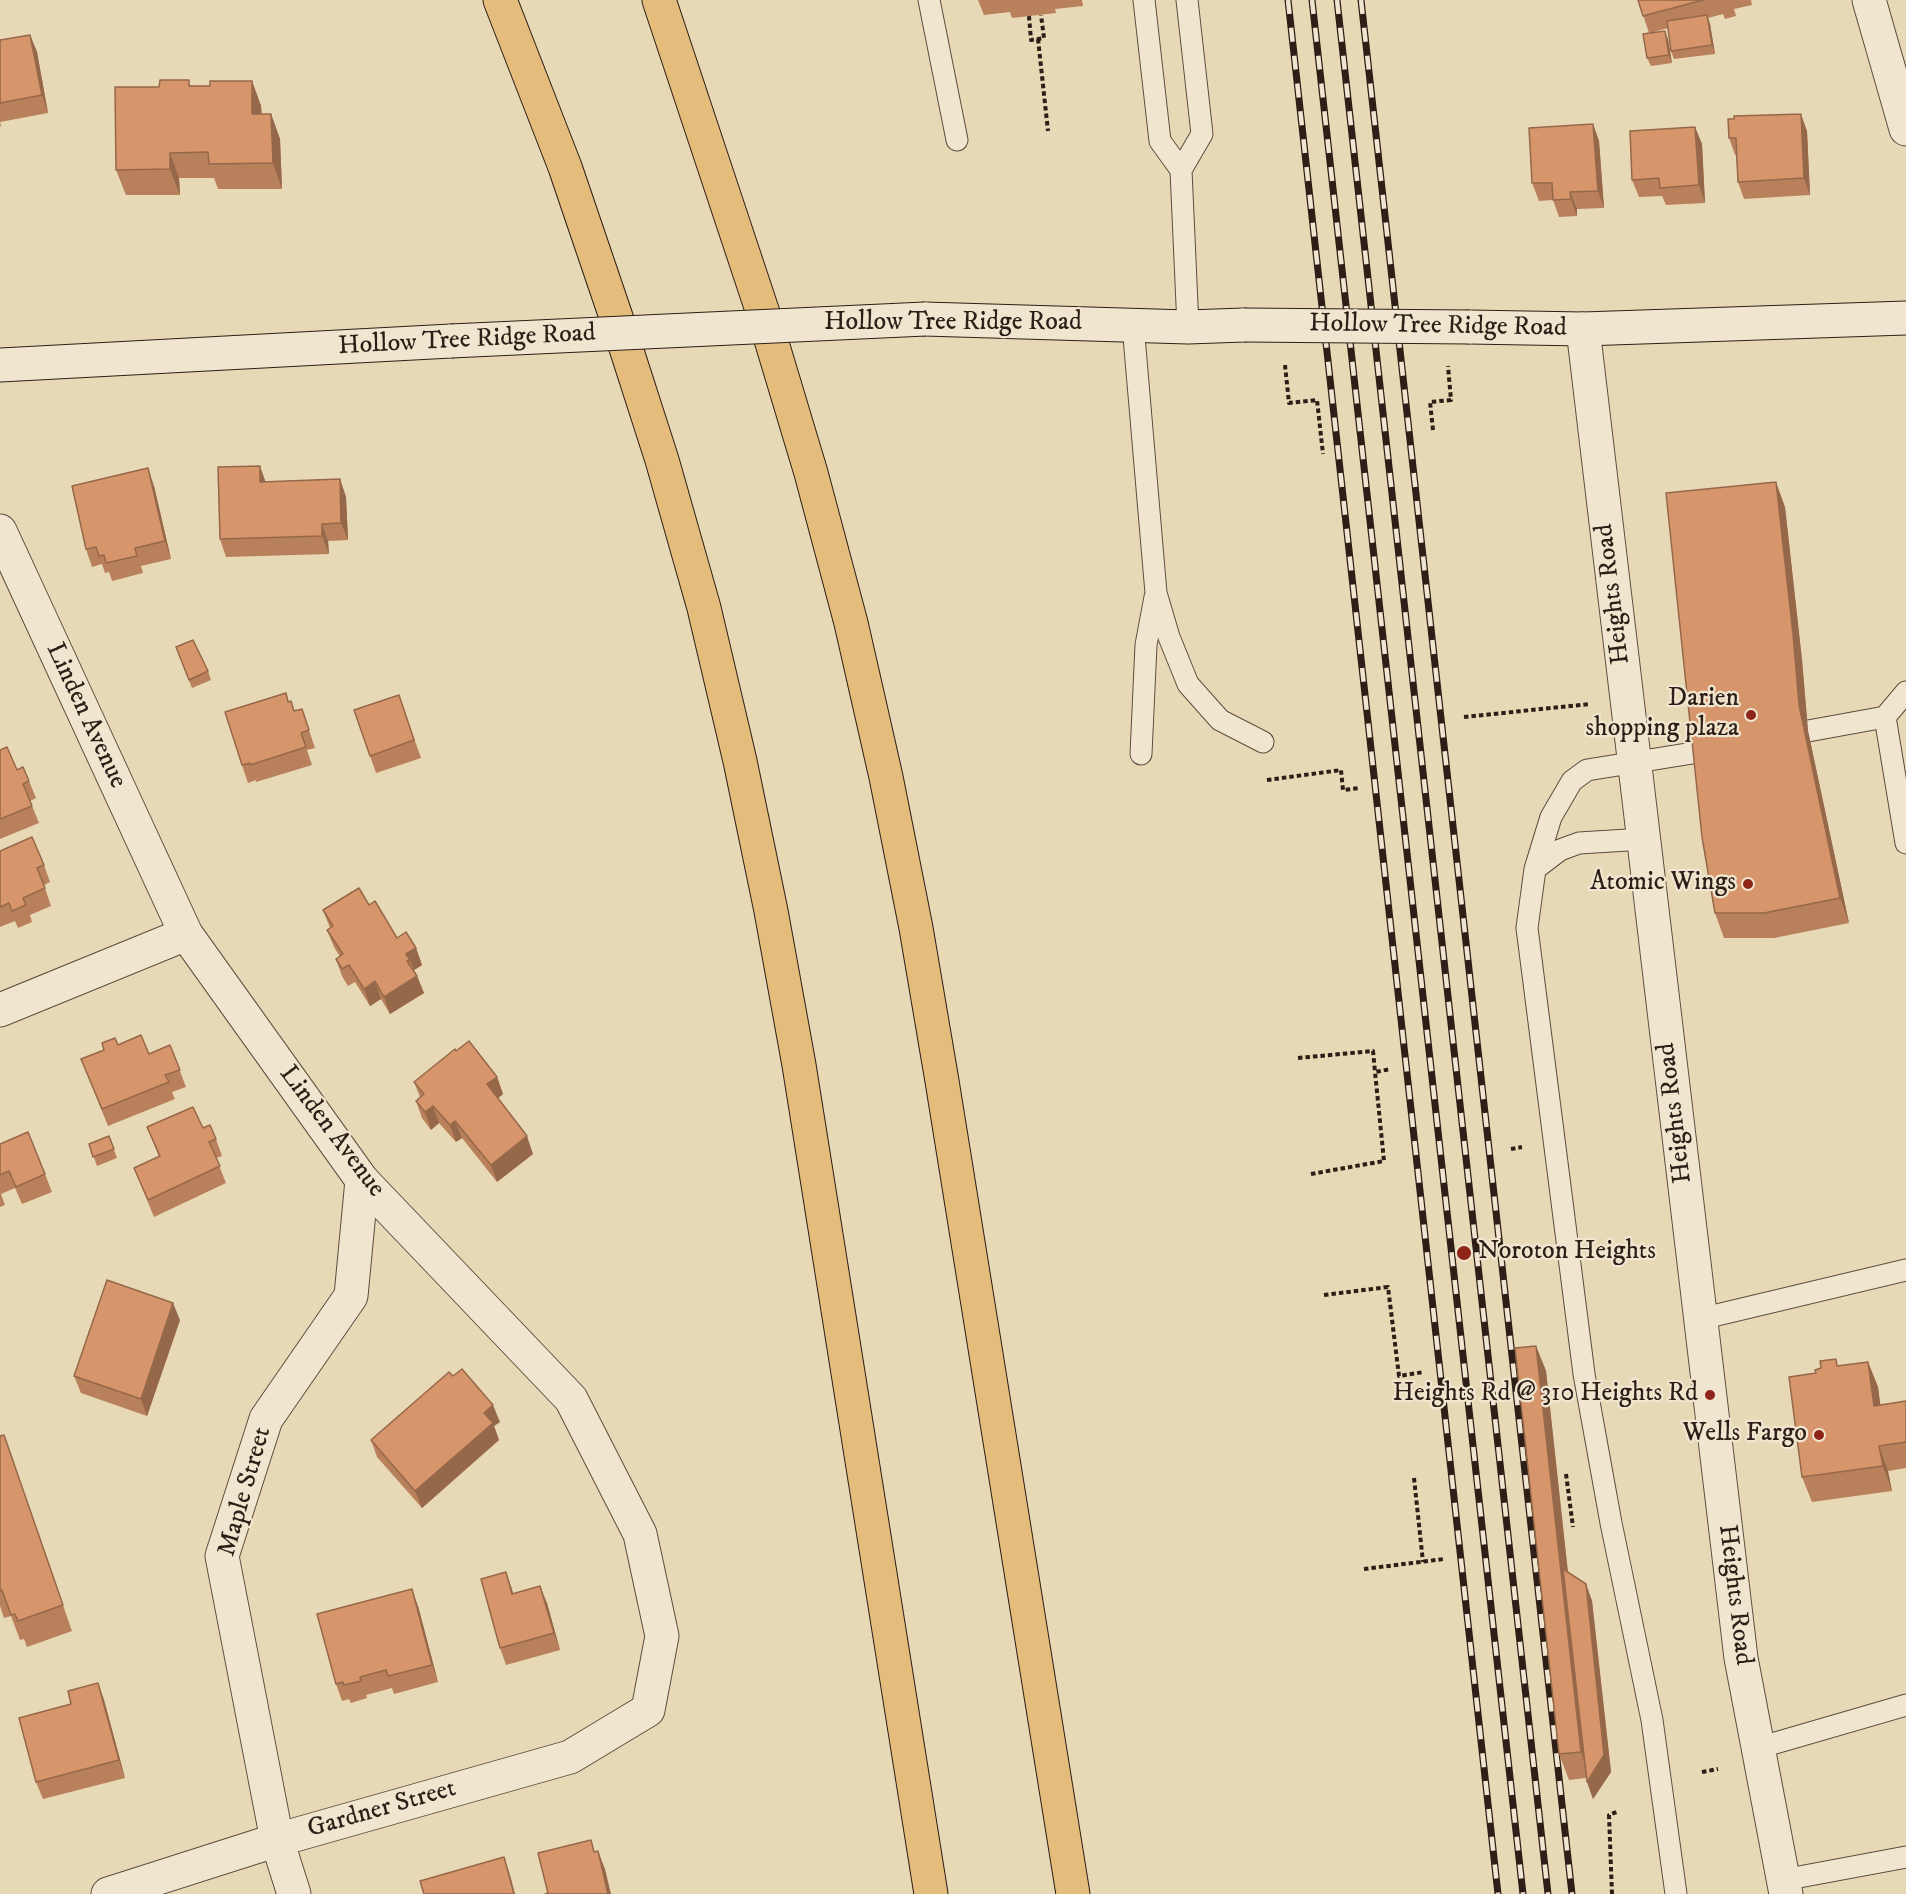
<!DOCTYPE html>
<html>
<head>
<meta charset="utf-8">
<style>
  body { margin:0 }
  canvas { display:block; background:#e8d9b6 }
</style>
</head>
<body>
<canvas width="1906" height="1894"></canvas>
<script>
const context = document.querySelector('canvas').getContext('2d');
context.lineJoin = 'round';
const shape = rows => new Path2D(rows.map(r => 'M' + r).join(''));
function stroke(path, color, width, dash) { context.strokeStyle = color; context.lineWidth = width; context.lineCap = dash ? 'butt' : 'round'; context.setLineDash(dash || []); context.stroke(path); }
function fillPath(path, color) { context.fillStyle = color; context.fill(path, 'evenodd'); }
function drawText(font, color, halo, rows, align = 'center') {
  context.font = font + ' "IM FELL DW Pica",serif'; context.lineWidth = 4.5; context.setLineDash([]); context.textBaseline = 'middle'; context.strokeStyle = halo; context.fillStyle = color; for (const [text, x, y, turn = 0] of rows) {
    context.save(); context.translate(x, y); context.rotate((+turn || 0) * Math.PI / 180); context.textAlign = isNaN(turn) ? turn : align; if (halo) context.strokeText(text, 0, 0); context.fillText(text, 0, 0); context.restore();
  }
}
const service = shape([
  [929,0,957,140],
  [1144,0,1160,141,1181,170],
  [1187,0,1202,134,1181,170,1188,327],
  [1133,325,1156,593,1169,637,1188,684,1220,720,1263,742],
  [1885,717,1906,843],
  [1808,731,1885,717,1906,692],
  [1141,754,1146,645,1155,597],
  [1535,869,1560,850,1579,843,1644,839],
  [1700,1319,1906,1270],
  [1758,1748,1906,1705],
  [1783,1880,1906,1857],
  [1676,1894,1652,1720,1611,1523,1584,1374,1527,928,1535,869,1551,817,1572,781,1587,770,1699,752]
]);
const minor = shape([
  [1869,0,1906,129],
  [0,1010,186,934],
  [108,1894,277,1840,570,1757,648,1710,662,1636,640,1534,571,1399,362,1180]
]);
const tertiary = shape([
  [1583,329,1741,1658,1786,1894],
  [0,531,186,934,362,1180,351,1296,266,1419,222,1556,277,1840,294,1894]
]);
const secondary = shape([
  [925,319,1188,327,1244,325],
  [1469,327,1583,329,1906,318],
  [0,365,451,341]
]);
const motorway = shape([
  [500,0,565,167,616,317,662,460,704,608,740,761,771,911,799,1065,931,1894],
  [659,0,763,313,811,473,851,623,886,777,916,928,942,1081,1073,1894]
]);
stroke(service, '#5c4d3f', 23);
stroke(minor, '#5c4d3f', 35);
stroke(tertiary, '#5c4d3f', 35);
stroke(secondary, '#2d1e17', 35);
stroke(motorway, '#2d1e17', 35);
stroke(shape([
  [1029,16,1031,40,1038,39,1044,38,1041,15],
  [1038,39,1048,131],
  [1285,365,1289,403,1317,400,1323,454],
  [1433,430,1430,402,1451,400,1448,366],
  [1464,717,1590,704],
  [1267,780,1341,770,1343,790,1360,788],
  [1298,1058,1373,1051,1375,1072],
  [1511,1149,1522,1147],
  [1311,1174,1384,1161,1375,1072,1391,1069],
  [1324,1295,1388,1287,1399,1376,1424,1372],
  [1566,1474,1573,1527],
  [1414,1478,1423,1562],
  [1364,1569,1444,1559],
  [1702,1772,1718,1769],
  [1612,1894,1609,1815,1619,1811]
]), '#2d1e17', 4, [4.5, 3]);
stroke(service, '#f0e6d0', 21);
stroke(minor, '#f0e6d0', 33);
stroke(tertiary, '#f0e6d0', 33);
stroke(secondary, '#f0e6d0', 33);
stroke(motorway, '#e4bc7b', 33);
const rail = shape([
  [1288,0,1498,1894],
  [1312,0,1523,1894],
  [1337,0,1548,1894],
  [1361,0,1572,1894]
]);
stroke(rail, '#2d1e17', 7);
stroke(rail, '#f0e6d0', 4.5, [14]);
const secondaryBridge = shape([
  [1244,325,1469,327],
  [451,341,925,319]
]);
stroke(secondaryBridge, '#2d1e17', 35, []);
stroke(secondaryBridge, '#f0e6d0', 33);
fillPath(shape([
  [978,0,1082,0,1083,6,1055,9,1056,13,1012,18,1010,12,984,15],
  [1638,0,1751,0,1752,5,1734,9,1736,16,1725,19,1723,14,1708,18,1710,24,1715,54,1674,59,1671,51,1668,28,1650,33,1668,39,1672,63,1651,66,1647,58,1649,33],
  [30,35,37,52,48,113,0,122,1,126,0,127,0,40],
  [252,81,261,106,262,114,271,114,280,139,282,189,218,189,214,178,179,178,180,195,126,195,116,170,191,86,210,86],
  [1734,119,1807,131,1810,195,1744,199,1738,182,1736,155,1735,155,1729,138],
  [1593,124,1599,141,1604,208,1577,209,1577,216,1559,217,1553,200,1539,201,1532,183],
  [1695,127,1702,144,1705,203,1666,205,1662,196,1639,197,1632,180],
  [340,479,346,497,348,540,328,541,329,554,226,557,220,539,266,482],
  [154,486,171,559,141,566,143,573,112,581,109,572,105,573,102,564,92,567,86,549],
  [1785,507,1802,660,1808,731,1849,923,1774,938,1724,938,1715,913],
  [176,647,208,671,211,680,192,688],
  [399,695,421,758,376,773,354,710],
  [289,702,295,711,302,709,315,748,307,750,312,765,256,782,256,780,248,783,242,765],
  [0,750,17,770,29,781,36,798,30,801,39,823,0,839],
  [0,851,44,865,50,882,44,885,51,906,30,915,32,922,18,928,15,921,0,927],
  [369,905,397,938,416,948,422,965,414,970,417,976,424,993,390,1014,381,999,370,1006,355,982,348,986,342,976,336,959,340,957,334,947,327,930,330,928,323,910],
  [118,1045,149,1054,170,1045,186,1087,172,1092,175,1099,108,1126,81,1059],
  [456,1051,497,1077,503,1094,498,1098,533,1154,497,1182,462,1138,456,1142,439,1123,431,1130,422,1118,416,1101,420,1097,414,1082],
  [147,1127,203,1128,216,1139,222,1156,216,1158,226,1183,154,1217,134,1168,159,1157],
  [109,1136,117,1158,97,1166,89,1144],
  [0,1144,45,1174,52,1192,22,1204,15,1188,1,1194,5,1205,0,1207],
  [180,1320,147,1416,81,1393,74,1376],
  [1536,1346,1546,1371,1568,1572,1586,1584,1592,1601,1611,1772,1593,1799,1586,1778,1569,1780,1559,1754],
  [1868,1362,1878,1387,1880,1405,1906,1401,1906,1468,1888,1471,1892,1491,1812,1502,1802,1477,1839,1366],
  [453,1376,500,1422,494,1426,499,1440,422,1508,377,1457,371,1440],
  [4,1435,72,1631,27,1647,24,1639,20,1640,11,1616,4,1618,0,1606,0,1436],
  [513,1593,547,1603,560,1650,506,1665,500,1648],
  [418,1606,438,1682,394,1694,392,1688,366,1695,367,1698,351,1703,349,1699,342,1701,336,1684],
  [98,1683,104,1700,125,1778,43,1799,36,1782,71,1704]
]), '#b8805b');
fillPath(shape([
  [1707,15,1710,24,1715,54,1712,45],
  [1665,31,1668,39,1672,63,1669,55],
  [30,35,37,52,48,113,42,95],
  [252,81,261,106,262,139,252,114],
  [271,114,280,139,282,189,273,163],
  [1801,114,1807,131,1810,195,1804,178],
  [1593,124,1599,141,1604,208,1598,191],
  [1695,127,1702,144,1705,203,1699,185],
  [170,153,179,178,180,195,170,169],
  [1570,192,1577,209,1577,216,1571,199],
  [260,466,266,483,260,482],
  [148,468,154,486,171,559,165,541],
  [340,479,346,497,348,540,341,523],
  [1776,482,1785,507,1802,660,1808,731,1849,923,1840,898,1799,705],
  [322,524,328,541,329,554,322,536],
  [416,948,422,965,414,970,410,960,406,954],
  [417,976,424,993,390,1014,384,997],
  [375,981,381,999,370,1006,364,989],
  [497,1077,503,1094,494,1102,487,1084],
  [433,1106,439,1123,431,1130,425,1112],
  [455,1121,462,1138,456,1142,450,1125],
  [527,1136,533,1154,497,1182,491,1165],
  [173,1303,180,1320,147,1416,141,1399],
  [1536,1346,1546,1371,1590,1777,1586,1584,1592,1601,1611,1772,1593,1799,1587,1782,1590,1777,1581,1752],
  [1868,1362,1878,1387,1884,1431,1874,1406],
  [493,1405,500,1422,494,1426,499,1440,422,1508,415,1491,484,1413],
  [1879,1446,1888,1471,1892,1491,1883,1466],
  [506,1572,512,1589,518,1611,512,1594],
  [540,1586,547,1603,560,1650,554,1633],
  [412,1589,418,1606,438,1682,432,1665],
  [98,1683,104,1700,125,1778,119,1760],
  [598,1851,605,1869,611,1894,608,1894],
  [504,1857,510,1875,515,1894,514,1894]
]), '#96684a');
const building = shape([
  [1638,0,1703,0,1643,16,1638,0],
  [1707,15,1712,45,1671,51,1667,21,1707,15],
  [1665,31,1669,55,1647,58,1643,34,1665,31],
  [30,35,42,95,0,103,0,40,30,35],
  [160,80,189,80,189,86,210,86,210,81,252,81,252,114,271,114,273,163,209,164,208,152,170,153,170,169,116,170,115,87,159,87,160,80],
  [1801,114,1804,178,1738,182,1736,138,1729,138,1728,119,1734,119,1734,116,1801,114],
  [1593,124,1598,191,1570,192,1571,199,1553,200,1552,183,1532,183,1529,128,1593,124],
  [1695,127,1699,185,1660,188,1659,178,1632,180,1630,131,1695,127],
  [260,466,260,482,340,479,341,523,322,524,322,536,220,539,218,467,260,466],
  [148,468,165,541,135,548,137,556,106,563,104,555,99,556,96,547,86,549,72,486,148,468],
  [1776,482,1793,634,1799,705,1840,898,1764,913,1715,913,1702,837,1666,493,1776,482],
  [193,640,208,671,189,680,176,647,193,640],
  [286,693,288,702,291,701,294,711,302,709,309,730,301,733,306,747,250,765,250,763,242,765,225,712,286,693],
  [399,695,414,740,370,756,354,710,399,695],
  [7,747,17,770,23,767,29,781,23,784,32,806,0,819,0,750,7,747],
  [32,837,44,865,37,868,45,888,23,898,26,905,12,911,9,903,0,907,0,851,32,837],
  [359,888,369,905,375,901,397,938,406,932,416,948,406,954,410,960,407,961,417,976,384,997,375,981,364,989,349,965,342,969,336,959,343,954,327,930,333,926,323,910,359,888],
  [141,1035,149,1054,170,1045,180,1070,165,1075,169,1082,102,1109,81,1059,104,1050,102,1043,115,1038,118,1045,141,1035],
  [469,1041,497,1077,487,1084,527,1136,491,1165,455,1121,450,1125,433,1106,425,1112,416,1101,424,1094,414,1082,455,1049,456,1051,469,1041],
  [193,1107,203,1128,210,1125,216,1139,209,1142,220,1166,148,1200,134,1168,160,1156,147,1127,193,1107],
  [28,1132,45,1174,16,1187,9,1171,0,1175,0,1144,28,1132],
  [109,1136,114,1149,93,1157,89,1144,109,1136],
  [107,1280,173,1303,141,1399,74,1376,107,1280],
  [1536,1346,1581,1752,1559,1754,1515,1348,1536,1346],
  [1836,1359,1837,1366,1868,1362,1874,1406,1906,1401,1906,1442,1879,1446,1883,1466,1802,1477,1789,1377,1816,1373,1815,1370,1821,1368,1820,1361,1836,1359],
  [462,1369,493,1405,484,1413,493,1423,415,1491,371,1440,449,1372,453,1376,462,1369],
  [4,1435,63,1605,18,1621,15,1614,11,1615,2,1590,0,1591,0,1436,4,1435],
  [1563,1569,1586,1584,1604,1755,1587,1782,1563,1569],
  [506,1572,512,1594,540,1586,554,1633,500,1648,481,1579,506,1572],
  [412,1589,432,1665,388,1676,386,1670,360,1677,361,1681,344,1685,343,1682,336,1684,317,1614,412,1589],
  [98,1683,119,1760,36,1782,19,1718,71,1704,68,1691,98,1683],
  [591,1840,594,1852,598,1851,608,1894,545,1894,548,1893,538,1853,591,1840],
  [504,1857,514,1894,424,1894,420,1881,504,1857]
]);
fillPath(building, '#d6956a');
stroke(building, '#96684a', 1.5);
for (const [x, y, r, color] of [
  [1751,715,6,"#8f2418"],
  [1748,884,6,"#8f2418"],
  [1464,1253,8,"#8f2418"],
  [1710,1395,6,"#8f2418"],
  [1819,1435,6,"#8f2418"]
]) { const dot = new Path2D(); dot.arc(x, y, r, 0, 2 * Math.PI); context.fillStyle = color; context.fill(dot); stroke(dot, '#f0e6d0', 2); }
drawText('26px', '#2d1e17', '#f0e6d0', [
  ["Hollow Tree Ridge Road",953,324],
  ["Hollow Tree Ridge Road",1438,327,1],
  ["Hollow Tree Ridge Road",467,341,-3],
  ["Heights Road",1614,594,-97],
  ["Linden Avenue",85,716,65],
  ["Heights Road",1676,1113,-97],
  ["Linden Avenue",331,1132,53],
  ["Maple Street",246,1492,-74],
  ["Heights Road",1734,1595,83],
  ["Gardner Street",382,1810,-16]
]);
drawText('26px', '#2d1e17', '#f0e6d0', [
  ["Darien",1739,700],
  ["shopping plaza",1739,730],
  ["Atomic Wings",1736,884],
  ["Noroton Heights",1478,1253,"left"],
  ["Heights Rd @ 310 Heights Rd",1698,1395],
  ["Wells Fargo",1807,1435]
], 'right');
</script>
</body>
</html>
